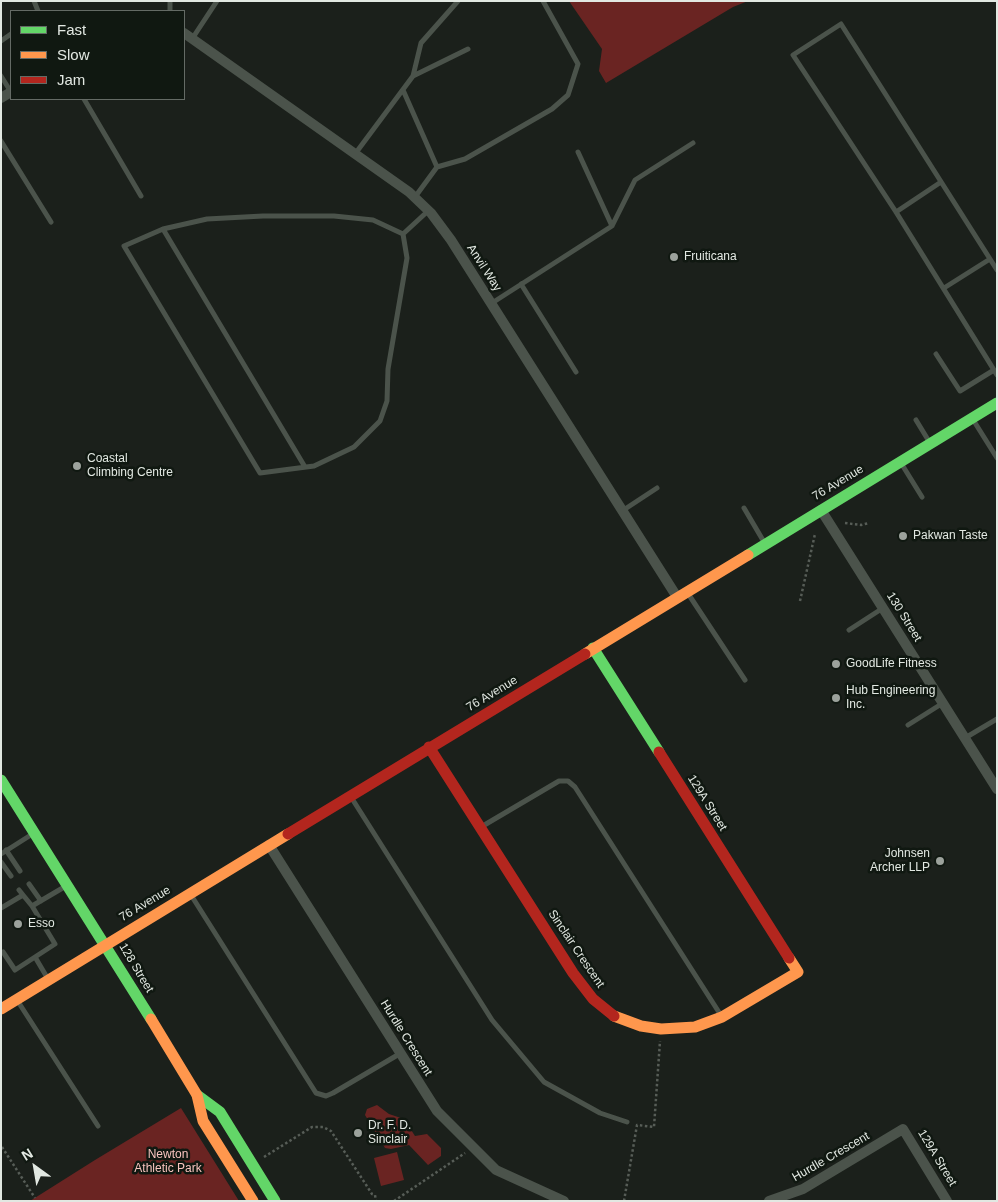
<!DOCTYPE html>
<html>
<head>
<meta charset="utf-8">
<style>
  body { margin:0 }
  #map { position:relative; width:998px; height:1202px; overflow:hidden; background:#1b201b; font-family:Arial,sans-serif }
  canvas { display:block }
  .frame { position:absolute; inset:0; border:2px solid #e2e8e2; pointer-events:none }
  .legend { position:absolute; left:10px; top:10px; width:175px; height:90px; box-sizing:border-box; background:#101811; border:1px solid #646b65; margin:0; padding:6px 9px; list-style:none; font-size:15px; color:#e2e8e2 }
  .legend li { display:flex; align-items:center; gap:10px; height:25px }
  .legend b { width:25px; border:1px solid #646b65 }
  .north { position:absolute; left:10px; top:1142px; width:50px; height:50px; -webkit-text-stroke:4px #101811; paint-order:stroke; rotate:328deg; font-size:14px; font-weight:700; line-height:20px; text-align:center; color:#e2e8e2 }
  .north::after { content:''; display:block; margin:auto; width:18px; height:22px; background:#e2e8e2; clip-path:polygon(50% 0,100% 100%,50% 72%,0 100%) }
</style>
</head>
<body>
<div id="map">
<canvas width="998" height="1202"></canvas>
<div class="frame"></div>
<ul class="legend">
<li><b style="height:6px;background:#63d668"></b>Fast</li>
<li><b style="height:6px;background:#ff974d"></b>Slow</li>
<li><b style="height:6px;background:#b3261e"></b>Jam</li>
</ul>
<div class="north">N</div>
</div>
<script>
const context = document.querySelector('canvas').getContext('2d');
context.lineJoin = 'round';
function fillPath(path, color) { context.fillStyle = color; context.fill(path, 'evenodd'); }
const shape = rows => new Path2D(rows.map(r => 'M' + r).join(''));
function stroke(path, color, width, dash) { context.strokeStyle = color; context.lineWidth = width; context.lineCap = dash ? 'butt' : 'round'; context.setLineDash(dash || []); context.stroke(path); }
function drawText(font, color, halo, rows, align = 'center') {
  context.font = font + ' Arial,sans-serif'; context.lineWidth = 5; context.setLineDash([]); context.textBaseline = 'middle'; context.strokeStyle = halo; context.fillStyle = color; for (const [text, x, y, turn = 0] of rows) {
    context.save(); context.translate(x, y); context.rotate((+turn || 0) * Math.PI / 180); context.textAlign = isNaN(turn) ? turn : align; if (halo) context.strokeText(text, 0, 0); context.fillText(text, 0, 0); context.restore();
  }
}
fillPath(shape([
  [569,1,748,1,733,7,606,83,599,71,602,49],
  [377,1105,389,1114,404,1119,415,1136,427,1134,441,1148,441,1156,428,1165,409,1145,391,1149,385,1148,365,1115,367,1109],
  [181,1108,239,1201,30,1201,95,1160],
  [397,1152,404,1180,381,1186,374,1158]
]), '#6a2422');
stroke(shape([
  [845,523,861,525,869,523],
  [800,601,815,534],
  [2,1147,35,1198],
  [264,1157,312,1127,323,1127,331,1131,372,1194,375,1195,376,1201],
  [394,1201,465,1153],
  [624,1201,637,1125,654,1127,660,1041]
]), '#575d57', 2.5, [2.5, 2.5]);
stroke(shape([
  [34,1,38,11],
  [170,1,170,11],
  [192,39,217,1],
  [1,41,11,34],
  [1,76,11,92],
  [413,76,468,49],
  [403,90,437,167,465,159,552,109,568,95,578,64,543,1],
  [84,99,141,196],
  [1,141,51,222],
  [355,154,413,76,421,43,458,1],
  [415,197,437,167],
  [896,212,941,182],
  [612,226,635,180,693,143],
  [163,229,207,219,263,216,334,216,373,220,403,234],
  [997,270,841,24,793,55,896,212,997,375],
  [521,284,576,372],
  [944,288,990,259],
  [492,303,612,226,578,152],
  [936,354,960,391,994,370],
  [972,418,997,458],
  [916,420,930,443],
  [901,463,922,497],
  [305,467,163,229,124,246,260,473,314,466,354,447,380,421,387,401,388,369,407,258,403,234,428,211],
  [744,508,764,542],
  [622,511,657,488],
  [687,592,745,680],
  [849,630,883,608],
  [908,725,943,703],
  [965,738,997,719],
  [351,797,492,1020,544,1082,600,1113,627,1122],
  [481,827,559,781,568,781,575,787,722,1017],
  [6,850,20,871],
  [1,854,34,833],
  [1,862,11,876],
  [29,884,41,901],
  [23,895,32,906,55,944,35,957,48,979],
  [191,895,316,1093,326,1096,333,1093,401,1053],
  [32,906,66,886],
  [1,908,23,895,19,890],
  [3,952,15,970,35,957],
  [17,1000,98,1126]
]), '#4b534b', 5);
stroke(shape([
  [184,33,409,192,431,213,451,240,677,597],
  [1,98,11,92],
  [821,510,997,789],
  [269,845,437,1111,496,1170,564,1201],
  [769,1201,803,1189,903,1129,947,1201]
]), '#4b534b', 10);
stroke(shape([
  [748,555,997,403],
  [593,648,659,752],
  [1,780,151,1019],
  [197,1095,220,1112,275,1201]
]), '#63d668', 11);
stroke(shape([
  [585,654,748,555],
  [1,1009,288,834],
  [614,1016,641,1026,661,1029,695,1027,722,1017,798,972,789,958],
  [151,1019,197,1095,203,1121,253,1201]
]), '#ff974d', 11);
stroke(shape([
  [429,747,573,973,593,999,614,1016],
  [659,752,789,958],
  [288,834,585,654]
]), '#b3261e', 11);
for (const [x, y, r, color] of [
  [674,257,5,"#9ca29c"],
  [77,466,5,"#9ca29c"],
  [903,536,5,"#9ca29c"],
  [836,664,5,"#9ca29c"],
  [836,698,5,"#9ca29c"],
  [940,861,5,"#9ca29c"],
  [18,924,5,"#9ca29c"],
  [358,1133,5,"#9ca29c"]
]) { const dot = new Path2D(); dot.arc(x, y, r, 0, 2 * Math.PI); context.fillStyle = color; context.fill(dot); stroke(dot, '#101811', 2); }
drawText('12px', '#e2e8e2', '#101811', [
  ["Fruiticana",684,257],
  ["Coastal",87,459],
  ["Climbing Centre",87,473],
  ["Pakwan Taste",913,536],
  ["GoodLife Fitness",846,664],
  ["Hub Engineering",846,691],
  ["Inc.",846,705],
  ["Johnsen",930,854,"right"],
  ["Archer LLP",930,868,"right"],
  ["Esso",28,924],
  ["Dr. F. D.",368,1126],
  ["Sinclair",368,1140]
], 'left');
drawText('12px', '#e2e8e2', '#101811', [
  ["Anvil Way",484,268,57],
  ["76 Avenue",838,483,-31],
  ["130 Street",904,617,58],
  ["76 Avenue",492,694,-31],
  ["129A Street",707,803,58],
  ["76 Avenue",145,904,-31],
  ["Sinclair Crescent",576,949,56],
  ["128 Street",136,968,59],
  ["Hurdle Crescent",406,1038,58],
  ["Hurdle Crescent",831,1157,-30],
  ["129A Street",937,1158,59]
]);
drawText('12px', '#f8c4bf', '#101811', [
  ["Newton",168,1155],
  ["Athletic Park",168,1169]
]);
</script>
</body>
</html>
